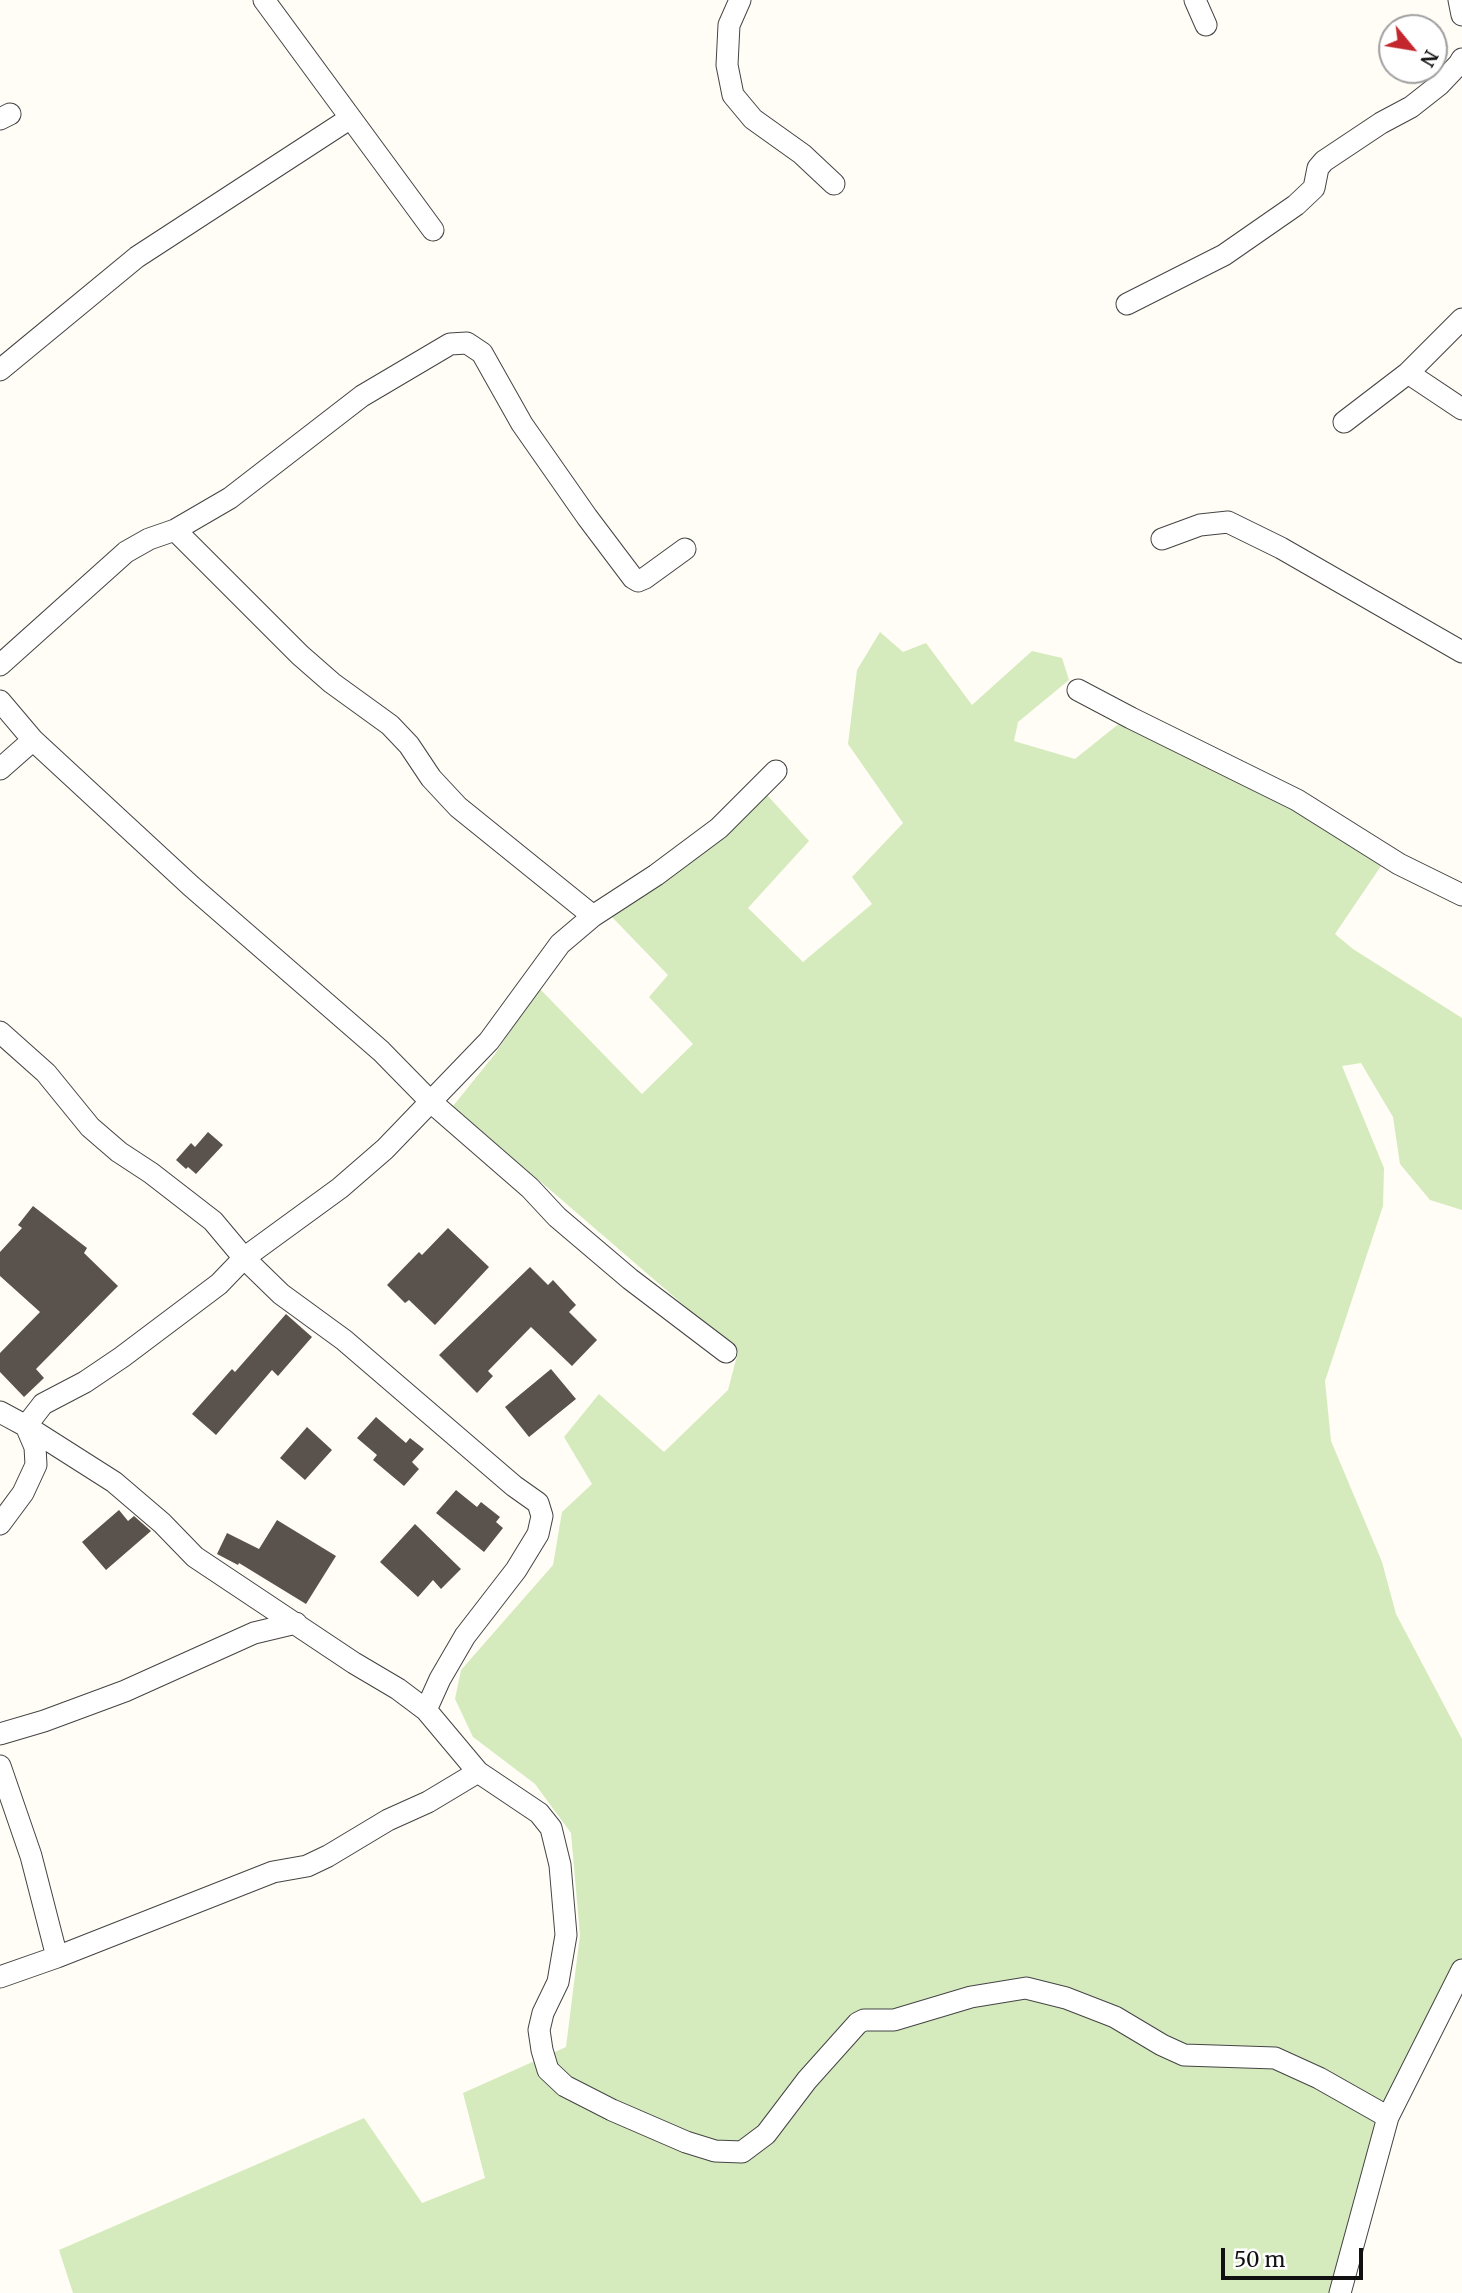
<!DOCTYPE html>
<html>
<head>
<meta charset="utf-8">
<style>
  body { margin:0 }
  #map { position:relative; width:1462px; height:2293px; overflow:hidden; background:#fffdf5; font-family:Merriweather,serif }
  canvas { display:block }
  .north { position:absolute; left:1378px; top:14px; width:70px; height:70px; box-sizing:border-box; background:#fff; border:2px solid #a0a0a0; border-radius:50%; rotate:120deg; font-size:19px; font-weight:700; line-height:28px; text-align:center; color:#111 }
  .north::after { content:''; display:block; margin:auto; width:24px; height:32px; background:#c4262e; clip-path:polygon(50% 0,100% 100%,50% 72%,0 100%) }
  .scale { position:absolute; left:1221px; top:2248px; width:142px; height:32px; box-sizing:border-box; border:4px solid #111; border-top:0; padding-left:9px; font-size:21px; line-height:24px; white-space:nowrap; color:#111; -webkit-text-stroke:5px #fff; paint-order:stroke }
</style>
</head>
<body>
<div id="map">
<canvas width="1462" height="2293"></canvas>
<div class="north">N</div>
<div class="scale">50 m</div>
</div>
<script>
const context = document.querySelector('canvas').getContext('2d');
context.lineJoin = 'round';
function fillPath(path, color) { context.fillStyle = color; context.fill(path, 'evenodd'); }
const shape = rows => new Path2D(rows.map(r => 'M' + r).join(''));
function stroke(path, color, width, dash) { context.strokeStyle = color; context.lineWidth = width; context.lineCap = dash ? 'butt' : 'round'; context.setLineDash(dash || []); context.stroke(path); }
fillPath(shape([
  [880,632,903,652,926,643,972,705,1032,651,1062,658,1069,680,1018,722,1014,741,1075,759,1121,722,1261,790,1381,866,1335,934,1353,949,1462,1018,1462,1210,1430,1200,1400,1164,1393,1117,1361,1063,1342,1066,1384,1168,1383,1206,1325,1381,1331,1441,1382,1562,1396,1614,1462,1739,1462,1966,1390,2127,1341,2293,73,2293,59,2250,364,2118,422,2203,485,2178,463,2093,566,2047,580,1935,571,1833,535,1784,473,1737,455,1699,461,1670,553,1565,562,1512,592,1484,564,1437,599,1394,664,1452,728,1390,738,1352,453,1106,495,1054,539,988,642,1094,693,1044,649,997,668,975,611,916,767,795,809,841,748,908,803,962,872,904,852,877,903,823,848,744,857,670]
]), '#d5ebbd');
fillPath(shape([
  [208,1132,223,1145,196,1174,188,1167,186,1169,176,1160,191,1143,195,1147],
  [33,1206,87,1248,84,1253,118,1286,36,1369,44,1378,24,1397,0,1372,0,1353,40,1312,0,1276,0,1252,22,1228,18,1225],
  [448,1228,489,1267,435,1325,409,1300,405,1303,387,1285,419,1252,422,1255],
  [530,1267,548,1285,553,1280,576,1305,569,1312,597,1340,572,1366,531,1327,488,1371,493,1376,477,1393,439,1355],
  [286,1314,312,1337,278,1376,272,1370,216,1435,192,1414,232,1369,235,1372],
  [551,1369,576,1399,529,1437,505,1407],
  [376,1417,406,1443,410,1438,424,1449,412,1462,419,1469,404,1486,373,1460,377,1455,357,1438],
  [307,1427,332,1450,305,1480,280,1458],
  [456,1490,477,1507,481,1502,500,1517,496,1522,503,1528,484,1552,436,1513],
  [119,1510,128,1521,134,1516,151,1531,106,1570,82,1542],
  [277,1520,336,1556,306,1604,239,1563,238,1565,217,1554,227,1533,259,1549],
  [415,1524,461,1569,441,1589,433,1580,418,1597,380,1562]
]), '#5a524d');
const minor = shape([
  [264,0,433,230],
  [740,0,729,25,727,65,733,95,753,119,802,154,834,184],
  [1195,0,1206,25],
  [1459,0,1462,15],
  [0,119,10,114],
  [1127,304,1224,255,1296,205,1314,188,1318,168,1324,161,1381,123,1411,107,1439,85,1459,64,1462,59],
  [0,370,137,257,349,119],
  [1408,373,1462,319],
  [1344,422,1408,373,1462,409],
  [175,530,300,655,332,683,390,725,409,745,431,778,458,807,593,916],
  [1162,539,1200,525,1228,522,1281,548,1462,652],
  [0,665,126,552,149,539,175,530,230,498,362,396,450,344,467,343,482,353,522,424,587,517,633,578,638,581,645,578,685,549],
  [1078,690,1131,718,1297,800,1399,864,1462,895],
  [0,701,33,740,0,769],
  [33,740,191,886,381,1051,430,1101,530,1188,557,1217,630,1279,726,1352],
  [0,1032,46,1073,90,1127,119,1152,151,1173,213,1221,244,1258,281,1294,344,1340,514,1486,538,1503,542,1516,538,1534,516,1570,465,1636,440,1679,426,1710],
  [0,1412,26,1426,114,1482,162,1523,195,1557,354,1663,398,1689,426,1710,478,1772,539,1813,551,1828,560,1865,566,1935,558,1982,543,2013,539,2030,542,2050,548,2070,565,2086,612,2110,686,2142,715,2151,742,2152,766,2134,807,2080,858,2023,864,2020,894,2020,971,1997,1026,1988,1066,1998,1115,2017,1162,2045,1184,2055,1275,2058,1319,2078,1388,2117],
  [0,1524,23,1493,36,1465,35,1447,26,1426,43,1404,85,1382,122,1357,219,1284,244,1258,340,1188,385,1149,489,1041,560,944,593,916,656,875,719,828,776,771],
  [0,1734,44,1721,125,1691,254,1633,296,1623],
  [0,1766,31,1856,57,1957],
  [0,1977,57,1957,273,1872,307,1866,328,1856,388,1820,428,1802,478,1772],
  [1340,2293,1388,2117,1462,1970]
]);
stroke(minor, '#444', 23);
stroke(minor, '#fff', 21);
</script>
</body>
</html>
